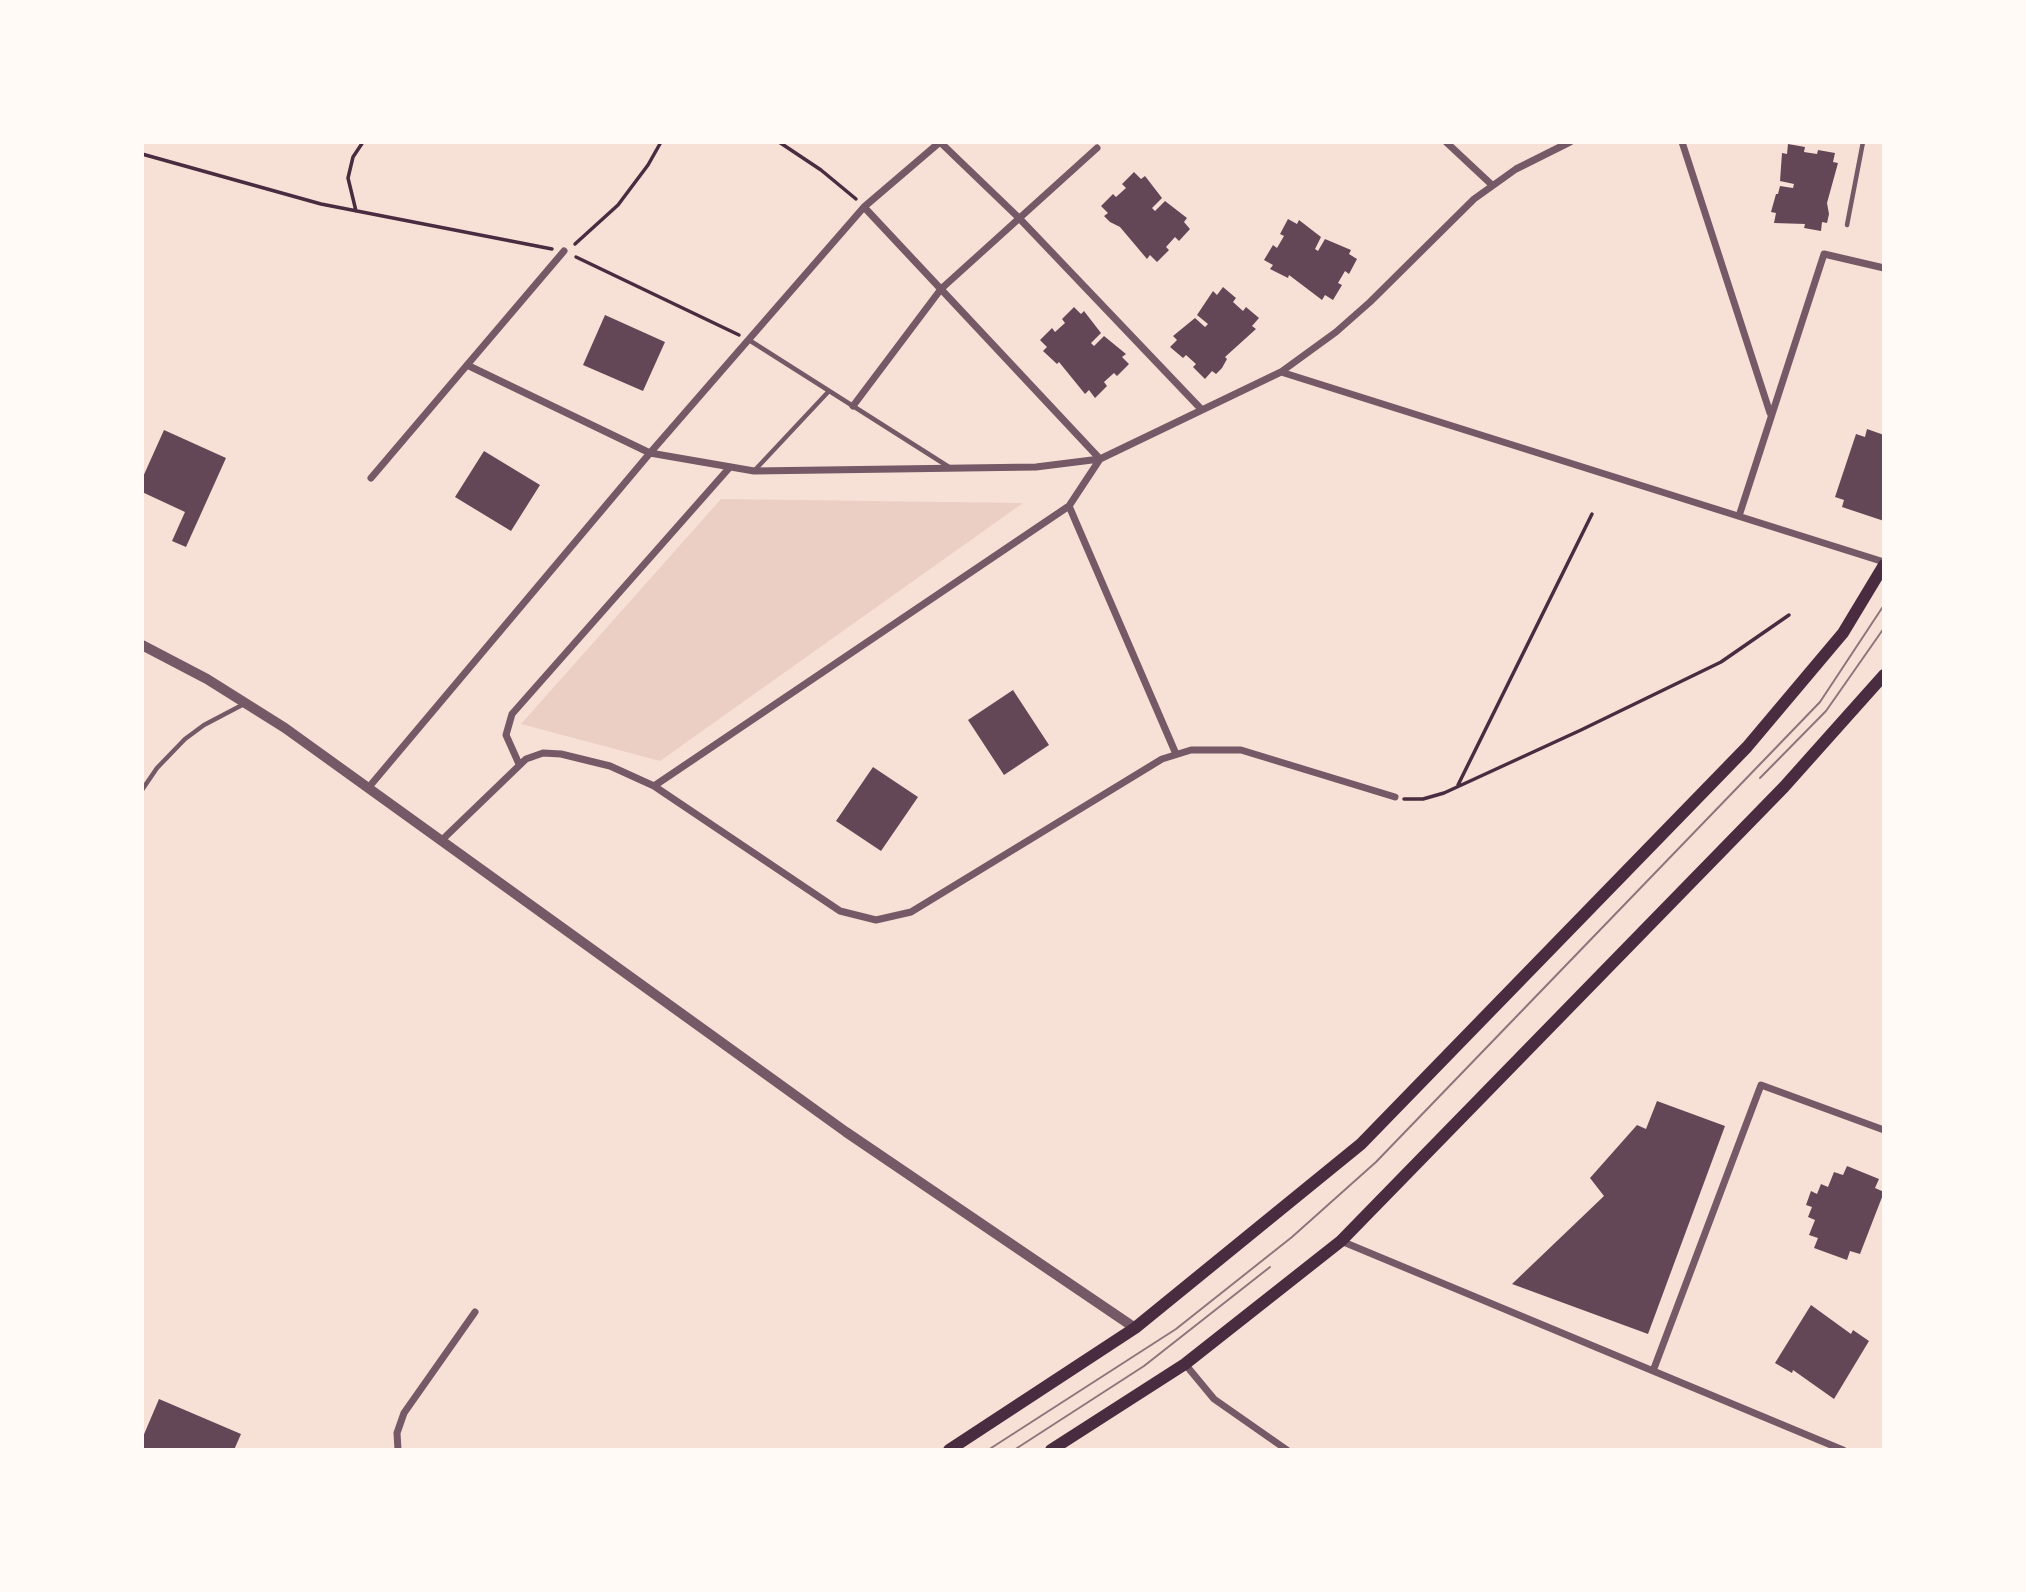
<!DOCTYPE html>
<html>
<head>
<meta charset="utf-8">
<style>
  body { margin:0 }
  #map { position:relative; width:2026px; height:1592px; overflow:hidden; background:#f7e1d7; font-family:"PT Sans Narrow",sans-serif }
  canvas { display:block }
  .frame { position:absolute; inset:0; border:144px solid #fffaf5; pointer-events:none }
</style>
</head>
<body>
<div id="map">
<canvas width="2026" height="1592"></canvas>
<div class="frame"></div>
</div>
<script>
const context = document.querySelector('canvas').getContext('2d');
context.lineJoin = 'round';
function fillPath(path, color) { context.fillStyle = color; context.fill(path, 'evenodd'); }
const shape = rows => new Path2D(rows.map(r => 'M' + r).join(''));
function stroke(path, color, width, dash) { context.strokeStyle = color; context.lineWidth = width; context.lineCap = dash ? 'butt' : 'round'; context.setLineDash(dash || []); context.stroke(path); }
fillPath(shape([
  [721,499,1023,503,660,761,521,724]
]), '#ebcfc5');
fillPath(shape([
  [1788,144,1805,147,1804,152,1817,154,1818,150,1835,153,1833,162,1838,163,1827,203,1829,214,1827,223,1822,222,1821,231,1804,228,1805,224,1774,223,1776,213,1771,212,1776,194,1778,194,1780,186,1793,188,1794,184,1780,181,1782,153,1787,154],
  [1134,172,1141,179,1145,176,1162,198,1152,208,1155,211,1165,201,1187,218,1184,222,1190,229,1179,241,1175,237,1166,247,1169,250,1157,262,1150,255,1147,259,1120,227,1110,222,1104,216,1108,213,1101,206,1113,194,1116,197,1126,188,1122,184],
  [1288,219,1297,224,1299,220,1321,237,1315,249,1318,251,1325,239,1351,250,1349,254,1357,259,1349,274,1345,271,1338,283,1342,285,1333,300,1325,295,1322,300,1289,275,1288,278,1270,269,1273,265,1264,260,1273,245,1277,248,1284,236,1280,234],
  [1223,287,1236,298,1233,302,1243,311,1246,307,1259,318,1252,326,1256,329,1225,357,1227,359,1222,368,1216,374,1212,371,1205,379,1193,367,1196,364,1186,355,1183,358,1170,347,1177,340,1173,336,1195,318,1205,327,1208,324,1197,315,1213,291,1217,295],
  [1074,307,1081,314,1084,311,1101,333,1091,343,1094,346,1104,336,1126,354,1122,357,1129,364,1117,376,1114,373,1104,382,1107,386,1095,398,1089,390,1085,394,1059,362,1057,364,1043,351,1047,347,1040,340,1052,328,1055,332,1065,323,1062,319],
  [605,315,665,342,643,391,583,365],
  [1867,429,1884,435,1884,521,1842,507,1844,500,1835,497,1856,434,1865,437],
  [164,430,226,458,186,547,172,541,185,512,142,492,142,479],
  [484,451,540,485,511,531,455,497],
  [1013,690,1049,745,1004,775,968,720],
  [873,767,918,797,881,851,836,821],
  [1657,1101,1725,1126,1648,1334,1512,1284,1604,1196,1590,1178,1637,1125,1646,1129],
  [1847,1166,1879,1179,1875,1188,1884,1192,1860,1254,1850,1251,1847,1260,1814,1248,1818,1238,1809,1235,1815,1220,1808,1217,1812,1207,1806,1205,1811,1191,1817,1194,1821,1184,1828,1187,1834,1172,1843,1175],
  [1811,1305,1851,1334,1853,1330,1869,1341,1834,1399,1793,1370,1792,1373,1775,1363],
  [159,1399,241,1434,234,1450,142,1450,142,1439]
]), '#644757');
stroke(shape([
  [779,142,821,170,856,199],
  [142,154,321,204,552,249],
  [356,211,348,178,353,157,363,142],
  [575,244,618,205,648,165,661,142],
  [576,257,739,335],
  [1458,785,1592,514],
  [1404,799,1423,799,1444,793,1581,730,1721,662,1789,615]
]), '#4a2c40', 3.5);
stroke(shape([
  [1847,225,1863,142],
  [749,340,949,467],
  [754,471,829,391],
  [142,790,157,768,185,739,204,725,244,704]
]), '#755966', 4.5);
stroke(shape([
  [940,142,1019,218,1202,410],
  [1446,142,1492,185],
  [1682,142,1770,413],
  [467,365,650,453,754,471,1036,467,1100,459,1281,372,1336,332,1370,302,1474,199,1516,169,1570,142],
  [1281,372,1884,562],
  [853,406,941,289,1097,148],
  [371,478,564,251],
  [1069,506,1176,754],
  [1739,516,1824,254,1884,268],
  [519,764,506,735,512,714,730,467],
  [654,786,1069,506,1100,459,864,207],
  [369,787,650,453,864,207,940,142],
  [443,839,526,759,543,753,561,754,610,766,654,786,840,911,876,920,911,912,1162,759,1191,750,1241,750,1395,797],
  [1341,1241,1843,1450],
  [1185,1364,1214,1399,1287,1450],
  [1653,1371,1761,1085,1884,1130],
  [398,1450,397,1433,404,1413,475,1312]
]), '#755966', 7);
stroke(shape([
  [142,645,207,679,285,728,846,1132,1135,1328]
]), '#755966', 10);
stroke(shape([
  [949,1450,1135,1328,1361,1144,1747,747,1843,633,1884,565],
  [1051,1450,1185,1364,1341,1241,1784,787,1884,675]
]), '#4a2c40', 12);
stroke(shape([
  [1760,778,1826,711,1884,628],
  [988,1450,1176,1329,1292,1237,1376,1162,1820,702,1884,605],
  [1014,1450,1144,1366,1270,1267]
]), '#8f747c', 2);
</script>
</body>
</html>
